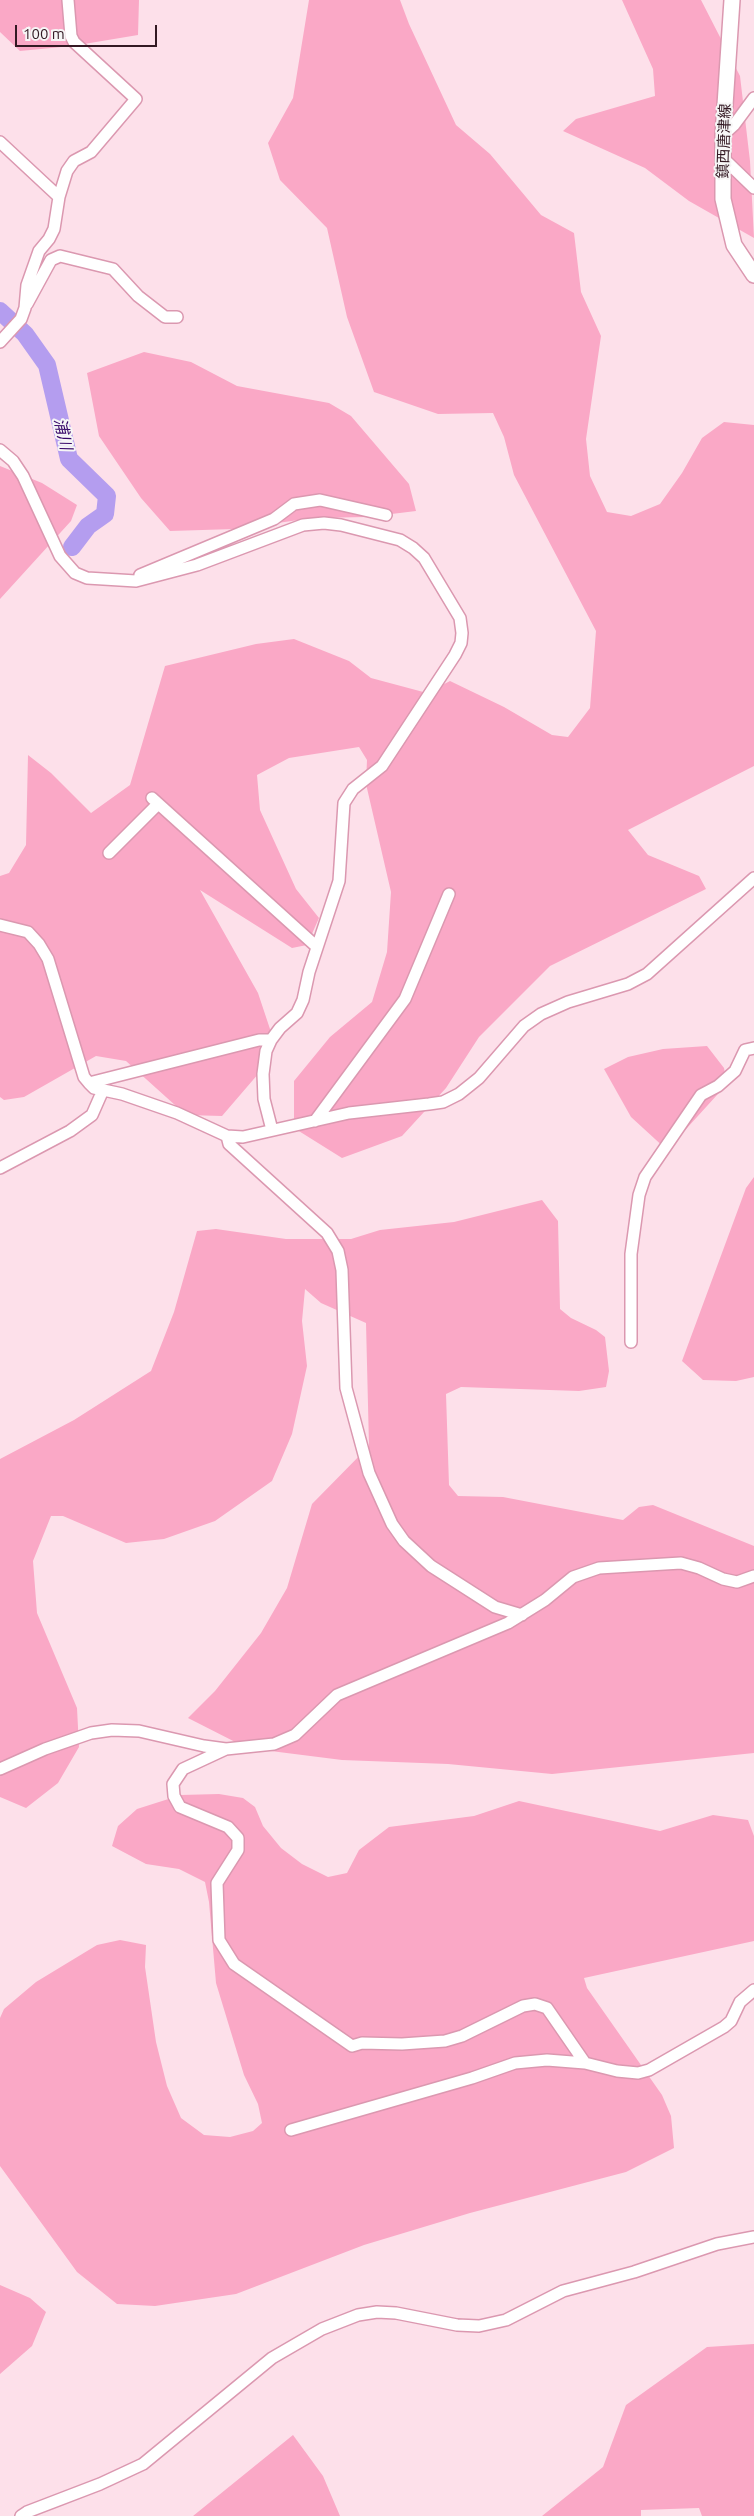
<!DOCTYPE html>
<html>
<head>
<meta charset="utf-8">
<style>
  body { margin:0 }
  #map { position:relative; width:754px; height:2516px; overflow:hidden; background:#fde0ea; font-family:Ubuntu,sans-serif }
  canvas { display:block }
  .scale { position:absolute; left:15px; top:25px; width:142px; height:22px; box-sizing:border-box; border:2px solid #331923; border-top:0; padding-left:6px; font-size:15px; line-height:18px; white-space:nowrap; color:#331923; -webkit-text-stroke:4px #f6f6f6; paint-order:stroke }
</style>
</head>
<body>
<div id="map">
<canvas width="754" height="2516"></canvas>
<div class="scale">100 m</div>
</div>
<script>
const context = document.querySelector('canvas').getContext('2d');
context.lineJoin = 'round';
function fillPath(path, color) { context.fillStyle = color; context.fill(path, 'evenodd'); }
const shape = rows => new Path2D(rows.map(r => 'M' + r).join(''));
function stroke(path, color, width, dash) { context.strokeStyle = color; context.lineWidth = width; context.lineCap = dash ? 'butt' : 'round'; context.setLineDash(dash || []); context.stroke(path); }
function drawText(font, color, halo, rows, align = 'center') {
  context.font = font + ' Ubuntu,"Noto Sans JP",sans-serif'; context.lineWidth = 4; context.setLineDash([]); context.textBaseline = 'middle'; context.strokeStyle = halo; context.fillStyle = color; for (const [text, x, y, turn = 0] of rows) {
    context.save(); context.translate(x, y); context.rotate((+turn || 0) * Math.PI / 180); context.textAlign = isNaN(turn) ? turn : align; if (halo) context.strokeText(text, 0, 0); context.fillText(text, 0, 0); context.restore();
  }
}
fillPath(shape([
  [0,0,139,0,138,35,72,46,20,51,0,32],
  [309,0,400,0,409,24,456,125,490,154,541,215,574,233,581,292,601,336,586,439,590,476,607,512,631,516,660,504,682,473,702,438,724,422,754,425,754,766,628,830,648,855,699,876,706,889,550,966,479,1037,446,1088,402,1136,342,1158,294,1128,294,1081,330,1037,372,1002,387,952,391,892,366,784,367,760,359,747,289,758,257,775,260,810,296,889,319,918,307,945,292,948,200,890,258,993,273,1038,259,1073,222,1116,186,1115,126,1061,96,1056,24,1097,4,1100,0,1097,0,876,9,873,26,845,28,755,51,773,91,813,130,785,165,666,256,644,294,639,349,661,371,678,427,693,450,681,504,707,552,735,568,737,590,708,596,631,514,475,504,437,493,413,438,414,374,392,347,317,327,228,280,180,268,143,293,98],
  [622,0,701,0,740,76,750,161,754,238,689,201,645,168,563,131,576,119,655,96,653,69],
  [144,352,191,362,237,386,329,403,351,416,409,484,416,511,367,517,313,518,235,529,170,531,141,498,99,436,87,373],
  [0,466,42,483,77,505,71,521,0,599],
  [707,1046,724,1068,727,1084,667,1150,631,1117,604,1069,628,1057,663,1049],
  [754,1177,754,1377,736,1381,703,1380,682,1361,746,1188],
  [542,1200,558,1221,560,1309,571,1318,596,1330,605,1337,609,1371,606,1387,579,1391,461,1387,446,1394,449,1485,458,1496,503,1497,623,1520,639,1507,653,1505,754,1546,754,1753,552,1774,448,1764,342,1760,247,1748,188,1718,215,1691,261,1633,287,1588,312,1504,369,1446,366,1323,321,1303,305,1289,302,1321,307,1366,292,1434,272,1481,215,1521,164,1539,126,1543,63,1516,51,1516,33,1561,37,1613,77,1708,79,1747,58,1783,26,1808,0,1797,0,1459,74,1420,151,1371,174,1312,197,1231,216,1229,286,1239,351,1239,380,1230,454,1222],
  [219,1794,243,1798,255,1807,263,1826,281,1848,302,1864,328,1877,347,1873,359,1850,389,1827,474,1816,519,1801,660,1831,713,1815,748,1820,754,1836,754,1941,584,1978,587,1988,662,2095,671,2116,674,2148,626,2172,470,2213,364,2245,236,2294,155,2306,117,2304,77,2272,0,2166,0,2018,4,2009,36,1982,97,1945,120,1940,146,1945,145,1967,156,2042,167,2086,181,2118,204,2135,230,2137,253,2131,262,2123,258,2104,244,2075,216,1983,209,1902,205,1882,179,1869,146,1864,112,1846,118,1826,137,1809,181,1795],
  [0,2285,30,2298,46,2312,32,2346,0,2374],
  [754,2344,754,2516,702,2516,699,2508,641,2510,641,2516,542,2516,603,2467,626,2405,707,2347],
  [293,2435,323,2476,340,2516,193,2516]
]), '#faa8c6');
stroke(shape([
  [0,311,25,334,47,365,69,459,107,496,105,514,88,526,72,547]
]), '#b49def', 18);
const minor = shape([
  [723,135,734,125,754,98],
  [0,142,59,197],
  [723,158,754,188],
  [27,304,51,260,60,256,113,269,138,296,165,317,177,317],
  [0,342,21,319,25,308,27,285,39,251,49,239,54,229,59,197,67,171,74,161,91,152,136,99,74,42,71,36,68,0],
  [0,450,13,461,23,476,60,556,75,573,87,578,136,581,197,565,303,525,324,523,341,525,400,540,413,548,424,558,460,618,462,633,461,643,455,655,382,766,353,789,344,803,339,881,309,972,303,1000,297,1013,280,1028,271,1040,266,1051,263,1074,264,1099,272,1130],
  [140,575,274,519,294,504,320,500,386,515],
  [152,798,317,947],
  [109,853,158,804],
  [0,925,28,932,39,944,48,959,84,1077,89,1083,94,1088,122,1094,177,1113,227,1136,243,1137,349,1113,429,1104,443,1102,459,1094,479,1078,524,1026,541,1014,568,1002,628,984,647,974,754,878],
  [89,1083,259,1040,271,1040],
  [315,1121,405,999,449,894],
  [227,1136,229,1144,327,1233,338,1251,342,1270,346,1388,369,1473,392,1524,404,1541,431,1566,495,1607,522,1615],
  [0,1168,70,1131,92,1115,103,1090],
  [631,1342,631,1254,639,1195,645,1177,701,1095,718,1086,735,1071,745,1050,754,1048],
  [226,1749,183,1769,173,1784,174,1796,180,1807,228,1827,238,1838,238,1850,217,1883,219,1940,234,1964,352,2046,362,2043,402,2044,445,2041,462,2036,523,2006,535,2004,547,2008,585,2063,617,2071,638,2073,649,2070,724,2027,731,2021,740,2002,754,1990],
  [0,1769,45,1749,91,1733,112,1730,139,1731,204,1746,226,1749,274,1744,295,1735,337,1695,508,1623,545,1600,573,1577,599,1568,681,1563,699,1568,723,1579,737,1582,754,1576],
  [291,2130,472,2078,515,2063,547,2060,585,2063],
  [21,2516,27,2512,100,2484,143,2464,272,2358,322,2329,358,2315,377,2312,396,2313,457,2325,479,2326,506,2320,563,2291,634,2272,717,2244,754,2237]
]);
const secondary = shape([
  [732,0,723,135,723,199,734,245,754,275]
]);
stroke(minor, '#db98b0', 14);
stroke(secondary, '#db98b0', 18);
stroke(minor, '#fff', 11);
stroke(secondary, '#fff', 15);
drawText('15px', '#331923', '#f6f6f6', [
  ["鎮西唐津線",724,141,-88]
]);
drawText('italic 16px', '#340467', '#f6f6f6', [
  ["浦川",63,434,77]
]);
</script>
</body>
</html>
